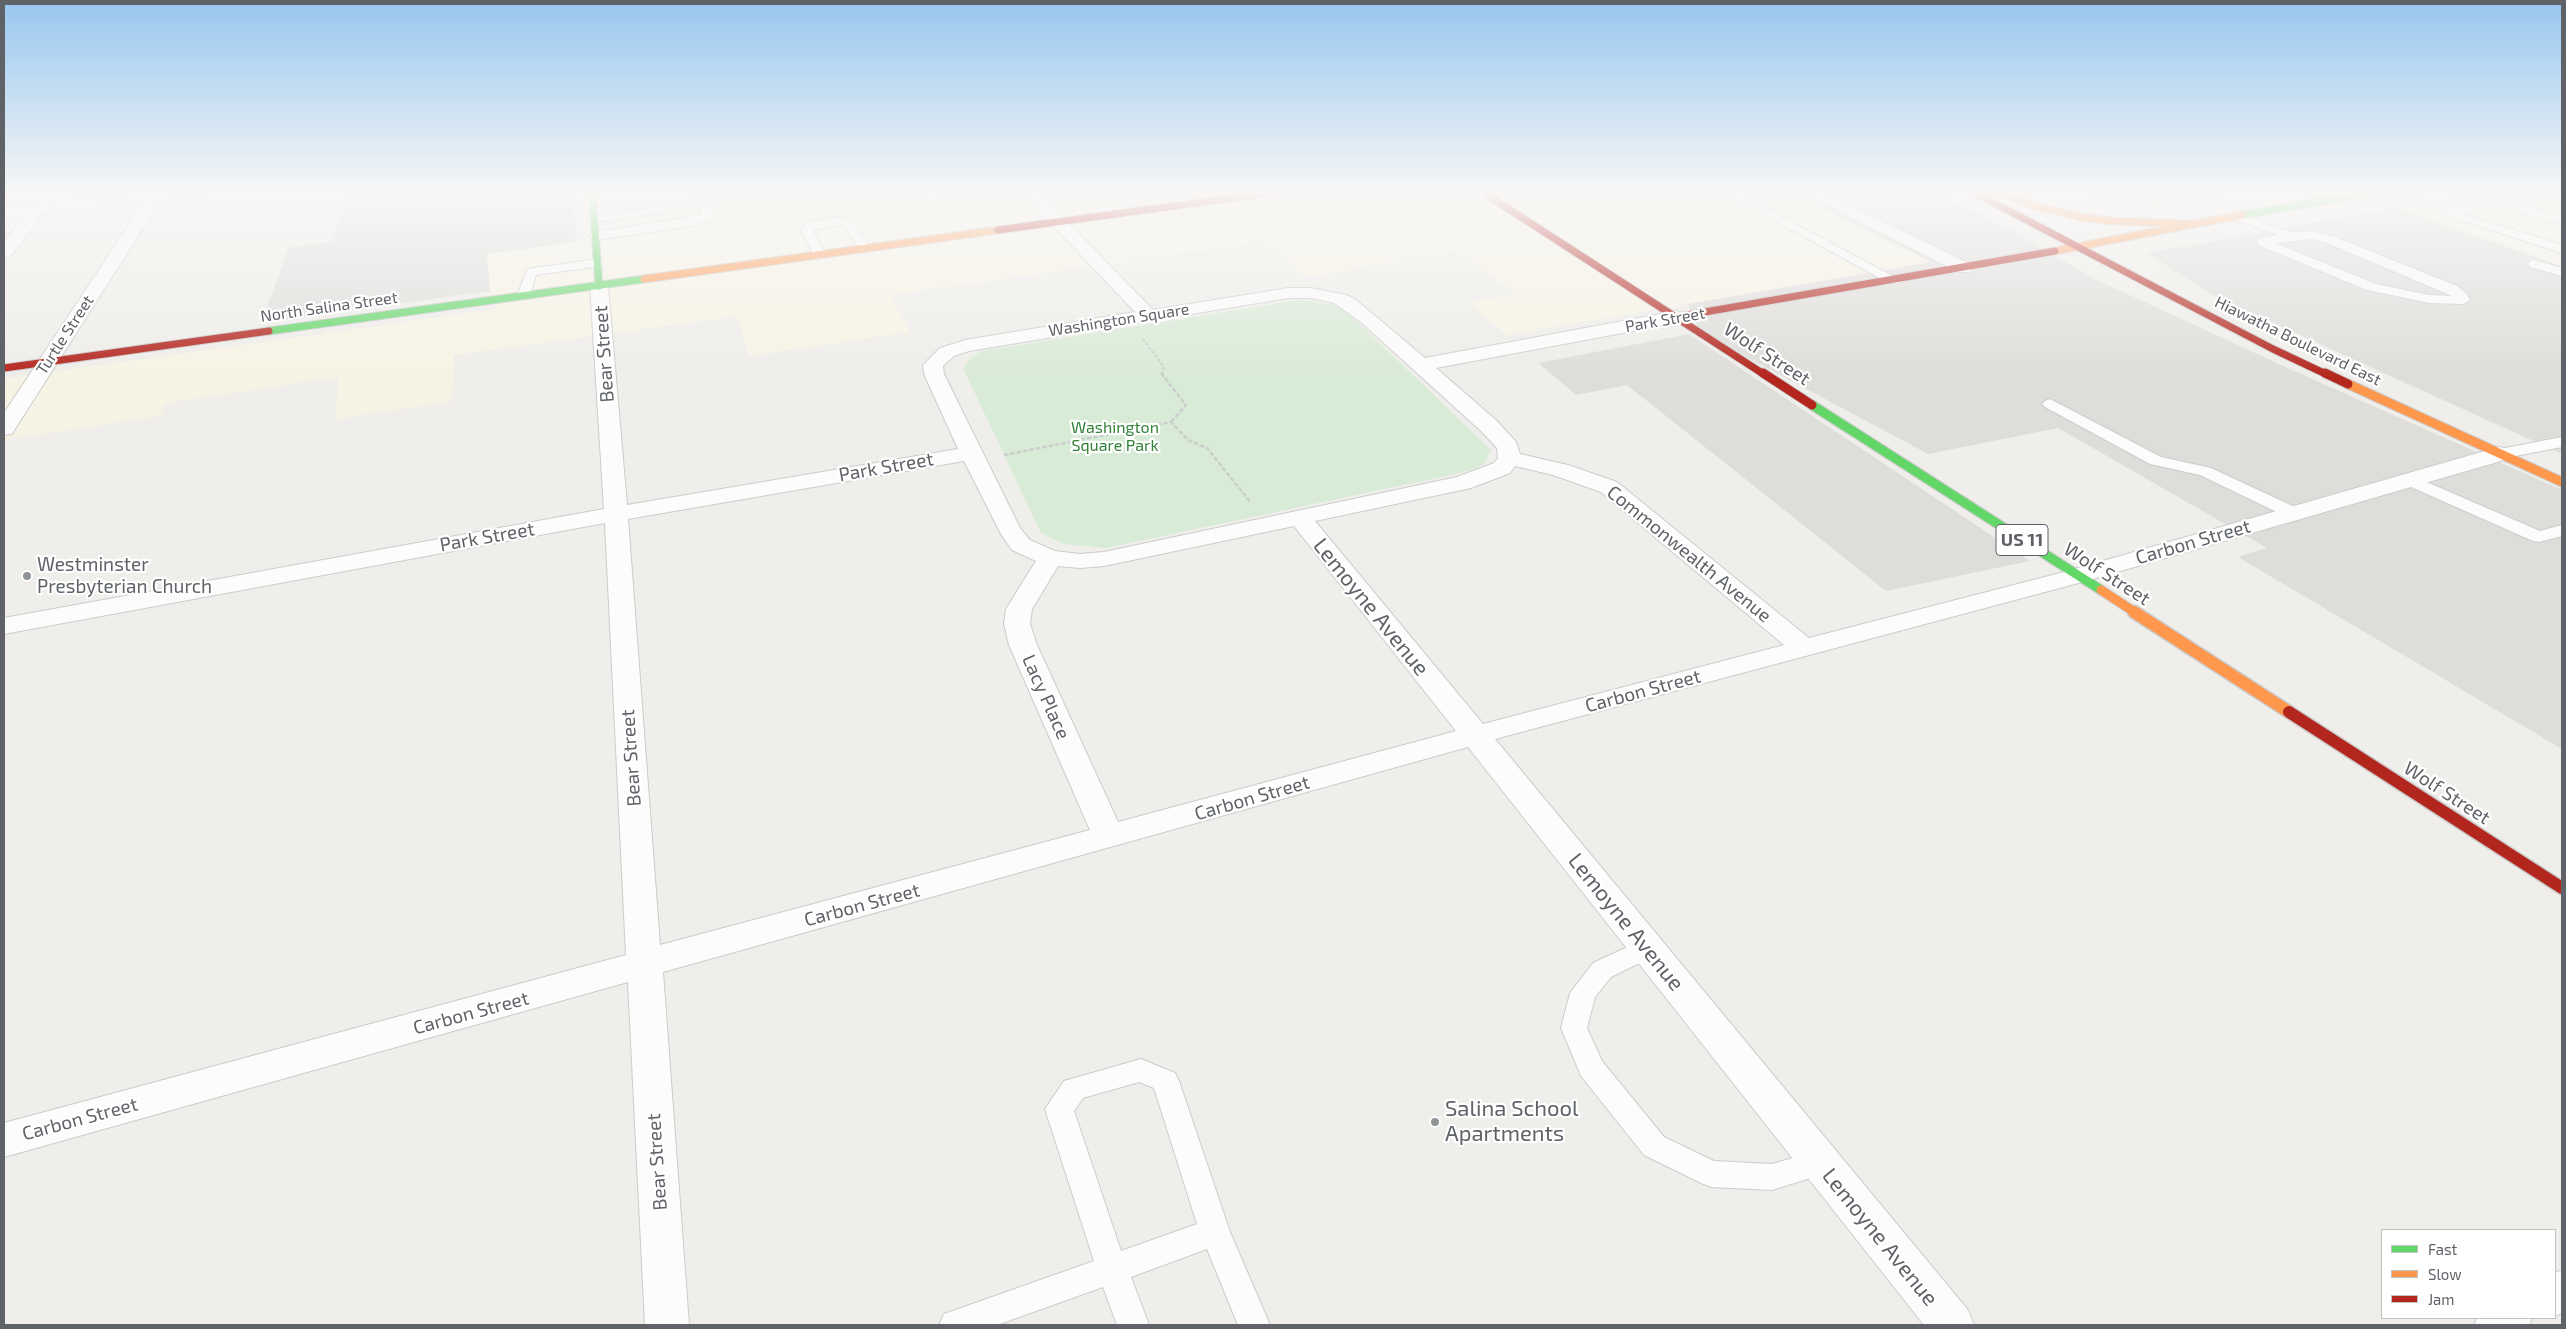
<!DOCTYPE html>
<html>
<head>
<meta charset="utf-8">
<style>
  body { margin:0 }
  #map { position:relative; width:2566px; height:1329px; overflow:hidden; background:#efeeea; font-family:"Exo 2",sans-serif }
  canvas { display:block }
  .frame { position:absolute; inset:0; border:5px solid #5f6368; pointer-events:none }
  .legend { position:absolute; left:2381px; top:1229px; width:175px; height:90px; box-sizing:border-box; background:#fff; border:1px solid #bfc1c3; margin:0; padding:6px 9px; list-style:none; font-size:15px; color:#5f6368 }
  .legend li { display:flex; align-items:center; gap:10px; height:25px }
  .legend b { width:25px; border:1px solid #bfc1c3 }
</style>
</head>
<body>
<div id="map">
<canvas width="2566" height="1329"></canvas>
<div class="frame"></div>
<ul class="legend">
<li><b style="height:6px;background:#63d668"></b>Fast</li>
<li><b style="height:6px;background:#ff974d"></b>Slow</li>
<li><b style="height:6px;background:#b3261e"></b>Jam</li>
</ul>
</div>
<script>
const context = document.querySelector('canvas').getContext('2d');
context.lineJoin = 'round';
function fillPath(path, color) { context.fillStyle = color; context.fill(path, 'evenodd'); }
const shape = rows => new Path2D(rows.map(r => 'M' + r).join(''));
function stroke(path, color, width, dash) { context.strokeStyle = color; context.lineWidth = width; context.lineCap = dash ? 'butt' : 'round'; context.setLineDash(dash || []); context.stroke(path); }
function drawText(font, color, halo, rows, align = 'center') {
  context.font = font + ' "Exo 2",sans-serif'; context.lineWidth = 4.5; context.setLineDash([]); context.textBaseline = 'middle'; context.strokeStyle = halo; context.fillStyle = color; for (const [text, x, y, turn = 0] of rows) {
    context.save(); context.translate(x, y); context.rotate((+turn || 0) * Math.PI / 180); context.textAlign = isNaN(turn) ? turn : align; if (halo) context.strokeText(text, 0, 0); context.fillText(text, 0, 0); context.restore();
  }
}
fillPath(shape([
  [686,191,797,191,800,199,858,191,926,191,930,198,979,191,1785,191,1932,262,1507,335,1470,303,1517,293,1457,252,1306,277,1265,241,890,295,910,332,749,356,738,316,454,355,452,401,336,419,338,377,166,403,160,416,4,440,4,379,497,309,490,291,487,254,576,242,618,240,616,212,688,204],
  [2074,191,2261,191,2160,209,2099,203],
  [2481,191,2562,191,2562,266,2396,208]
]), '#f7f3e4');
fillPath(shape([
  [351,191,573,191,576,242,487,254,490,291,261,323,289,247,330,242],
  [797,191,858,191,800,199],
  [1785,191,1934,191,2007,228,2095,279,2290,369,2562,490,2562,749,2238,557,2267,548,2058,428,1928,454,1700,332,1688,304,1931,262],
  [2396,208,2562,266,2562,454,2212,295,2147,253],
  [1689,334,2030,561,1886,591,1627,385,1576,395,1538,363]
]), '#dfddda');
fillPath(shape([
  [1299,300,1337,305,1348,313,1491,450,1483,465,1460,473,1106,548,1063,544,1041,533,963,368,971,358,982,351]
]), '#d8ebd6');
const lane = shape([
  [1720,191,1734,191,1900,280,1899,283,1889,283,1720,191],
  [2160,191,2205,191,2185,197,2160,191],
  [2320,191,2337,191,2349,197,2343,200,2320,191],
  [2390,191,2449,209,2506,201,2562,217,2562,225,2506,208,2464,214,2562,245,2562,253,2374,192,2390,191],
  [700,202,713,207,712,219,692,226,595,240,589,236,595,232,702,215,700,208,594,222,588,218,590,216,700,202],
  [2236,213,2291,232,2312,231,2335,237,2457,286,2467,294,2470,300,2463,304,2429,303,2367,290,2258,245,2258,239,2277,235,2232,218,2232,214,2236,213],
  [2312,239,2327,243,2452,296,2429,295,2376,284,2275,243,2312,239],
  [837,217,851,221,872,249,870,252,862,252,843,226,837,225,813,230,826,255,820,259,816,258,800,229,809,222,837,217],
  [597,259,603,263,601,266,536,275,529,299,519,299,517,296,527,269,597,259],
  [2534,260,2562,268,2562,276,2530,267,2528,264,2530,261,2534,260],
  [2050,399,2161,457,2211,468,2299,509,2302,513,2299,517,2287,517,2200,475,2150,464,2045,407,2042,404,2045,401,2050,399],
  [2562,437,2562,447,2500,459,2492,454,2500,449,2562,437],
  [2408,474,2540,531,2562,525,2562,536,2539,542,2533,541,2402,483,2400,479,2408,474],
  [1647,938,1656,941,1660,948,1656,955,1611,977,1595,997,1587,1028,1602,1061,1664,1137,1714,1161,1772,1164,1820,1150,1830,1154,1835,1163,1830,1172,1772,1190,1711,1187,1701,1183,1644,1155,1581,1076,1561,1028,1570,993,1593,963,1647,938],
  [1141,1059,1175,1073,1179,1081,1230,1232,1270,1325,1238,1325,1207,1249,1131,1277,1149,1325,1117,1325,1103,1287,997,1325,939,1325,944,1314,1094,1261,1045,1109,1064,1081,1141,1059],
  [1139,1082,1154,1088,1197,1224,1121,1251,1074,1111,1083,1098,1139,1082]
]);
const street = shape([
  [151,191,211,191,204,196,161,200,15,429,12,434,4,435,4,413,144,202,44,213,10,257,4,258,4,242,26,215,4,218,4,208,151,191],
  [1026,191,1041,191,1053,207,1153,310,1288,288,1311,288,1346,295,1356,300,1425,358,1676,311,1683,313,1685,317,1683,321,1676,323,1436,368,1497,421,1516,442,1520,454,1568,465,1617,482,1809,638,2068,571,2492,449,2500,447,2508,449,2511,454,2508,459,2086,581,1495,739,1968,1310,1974,1325,1924,1325,1468,747,663,972,689,1325,645,1325,628,982,4,1157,4,1123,626,955,605,523,4,634,4,618,604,509,590,286,593,282,599,281,605,282,608,286,627,505,958,449,924,374,923,365,940,348,965,340,1135,312,1041,213,1026,191],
  [1288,298,1311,298,1334,303,1362,323,1481,431,1497,448,1498,458,1494,463,1457,477,1104,552,1080,554,1055,551,1030,540,1020,528,944,374,943,366,954,356,969,351,1288,298],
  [964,461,1001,534,1012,550,1036,561,1006,609,1004,624,1009,645,1090,830,660,945,628,519,964,461],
  [1515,466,1553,475,1601,492,1784,645,1483,724,1315,521,1471,488,1510,473,1515,466],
  [1294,526,1456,731,1118,822,1037,645,1030,624,1032,609,1058,566,1080,568,1104,566,1294,526],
  [1799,191,1819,191,1970,264,1973,268,1970,272,1958,272,1799,191],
  [2562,1270,2562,1313,2555,1316,2555,1273,2562,1270],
  [2477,1318,2532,1318,2529,1325,2474,1325,2477,1318]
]);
const fastFar1 = shape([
  [592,191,599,286],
  [2242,215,2381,191],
  [269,331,644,279]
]);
const fast = shape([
  [1812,405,2101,590]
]);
const slowFar2 = shape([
  [1996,191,2032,205,2080,217,2113,221,2194,224,2242,215],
  [2055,251,2194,224],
  [644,279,998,230]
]);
const slowFar1 = shape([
  [2348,384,2562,482],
  [2101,590,2136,613]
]);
const slow = shape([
  [2134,612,2289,712]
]);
const jamFar2 = shape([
  [1481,191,1765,375],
  [1971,191,2273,349,2328,375],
  [998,230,1283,191],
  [1676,317,2055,251],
  [4,368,269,331]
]);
const jamFar1 = shape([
  [1763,373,1812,405],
  [2325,373,2348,384]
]);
const jam = shape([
  [2289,712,2562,888]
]);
stroke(lane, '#cbcccc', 2);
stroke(street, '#cbcccc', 2);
stroke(fastFar1, '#cacacb', 9);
stroke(fast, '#cacacb', 11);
stroke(slowFar2, '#cacacb', 9);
stroke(slowFar1, '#cacacb', 11);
stroke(slow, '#cacacb', 15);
stroke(jamFar2, '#cacacb', 9);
stroke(jamFar1, '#cacacb', 11);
stroke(jam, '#cacacb', 15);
stroke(shape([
  [1143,339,1164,367,1162,375]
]), '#cacfcc', 2, [3, 2]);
stroke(shape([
  [1161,373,1186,405,1171,422],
  [1004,455,1171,422,1188,440,1207,448,1251,503]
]), '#cacfcc', 2.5, [4.5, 2]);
fillPath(lane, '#fdfcfc');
fillPath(street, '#fdfcfc');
stroke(fastFar1, '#63d668', 7);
stroke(fast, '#63d668', 9);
stroke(slowFar2, '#ff974d', 7);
stroke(slowFar1, '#ff974d', 9);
stroke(slow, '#ff974d', 12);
stroke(jamFar2, '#b3261e', 7);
stroke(jamFar1, '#b3261e', 9);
stroke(jam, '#b3261e', 12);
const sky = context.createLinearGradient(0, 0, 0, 377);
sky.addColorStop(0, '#97c6ef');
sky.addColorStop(0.51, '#f8f7f6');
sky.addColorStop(1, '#f8f7f600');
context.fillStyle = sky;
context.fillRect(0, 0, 2566, 377);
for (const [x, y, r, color] of [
  [27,576,5,"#919496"],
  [1435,1122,5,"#919496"]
]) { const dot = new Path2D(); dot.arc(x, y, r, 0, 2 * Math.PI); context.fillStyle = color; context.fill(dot); stroke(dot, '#fff', 2); }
drawText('16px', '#5f6368', '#fff', [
  ["North Salina Street",329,307,-8],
  ["Washington Square",1119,320,-9],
  ["Park Street",1665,320,-10],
  ["Turtle Street",65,335,-57],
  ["Hiawatha Boulevard East",2298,341,26]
]);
drawText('16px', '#348238', '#fff', [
  ["Washington",1115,428],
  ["Square Park",1115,446]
]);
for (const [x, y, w] of [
  [2022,540,52]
]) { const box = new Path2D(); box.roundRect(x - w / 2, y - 15.5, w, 31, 4); context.fillStyle = '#fff'; context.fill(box); stroke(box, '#5f6368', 1); }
drawText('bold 18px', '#5f6368', null, [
  ["US 11",2022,540]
]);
drawText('19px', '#5f6368', '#fff', [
  ["Bear Street",604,354,-94],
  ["Wolf Street",1767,354,33],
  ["Park Street",886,467,-10],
  ["Park Street",487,537,-10],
  ["Carbon Street",2193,542,-16],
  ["Commonwealth Avenue",1689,554,39],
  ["Wolf Street",2107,574,33],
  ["Carbon Street",1643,691,-15],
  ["Lacy Place",1046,697,66],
  ["Bear Street",631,758,-94],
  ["Wolf Street",2447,793,33],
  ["Carbon Street",1252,798,-16],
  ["Carbon Street",862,905,-15],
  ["Carbon Street",471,1013,-15],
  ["Carbon Street",80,1119,-15],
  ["Bear Street",657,1162,-94]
]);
drawText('19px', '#5f6368', '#fff', [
  ["Westminster",37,565],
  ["Presbyterian Church",37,587]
], 'left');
drawText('22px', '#5f6368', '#fff', [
  ["Lemoyne Avenue",1371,607,51],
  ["Lemoyne Avenue",1626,922,51],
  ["Lemoyne Avenue",1880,1237,51]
]);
drawText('22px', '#5f6368', '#fff', [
  ["Salina School",1445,1109],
  ["Apartments",1445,1134]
], 'left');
</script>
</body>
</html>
